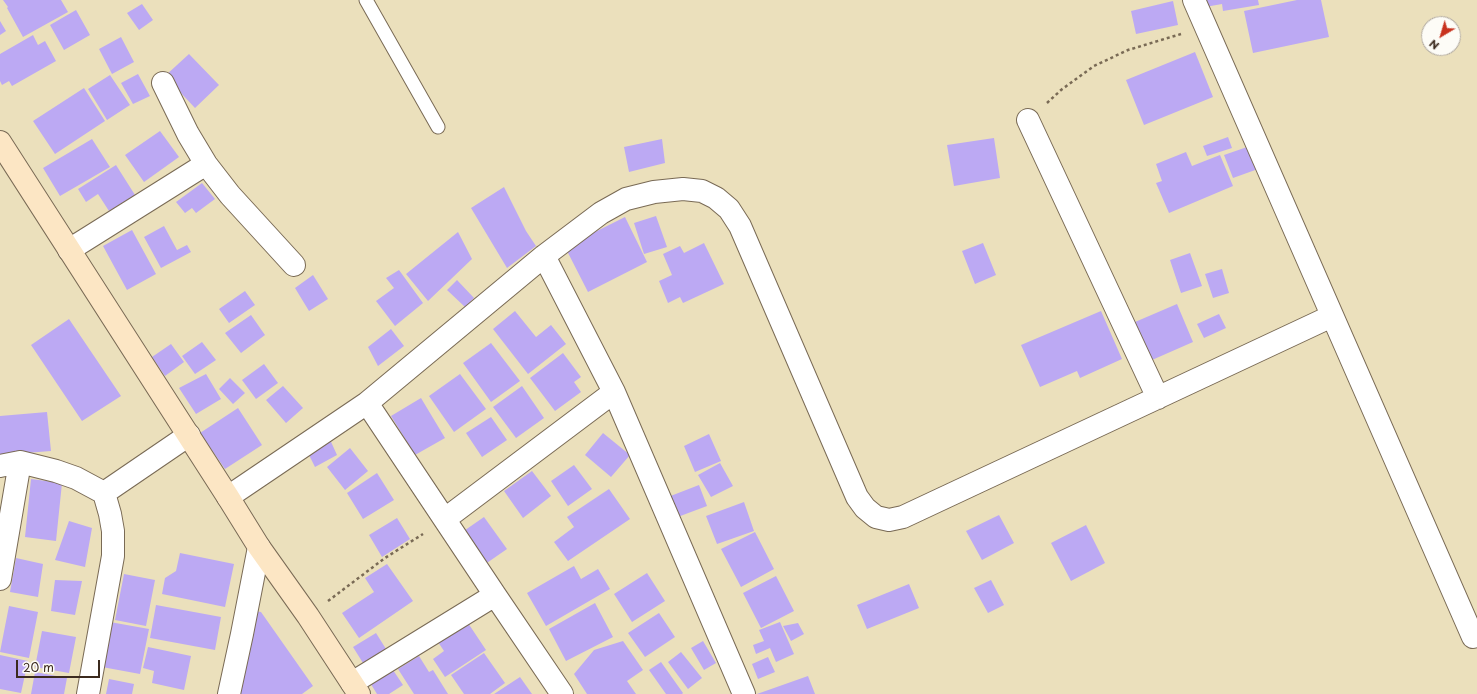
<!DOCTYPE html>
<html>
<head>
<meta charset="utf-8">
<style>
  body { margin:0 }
  #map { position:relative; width:1477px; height:694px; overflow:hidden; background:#ebe0bc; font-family:"Playpen Sans",sans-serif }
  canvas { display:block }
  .north { position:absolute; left:1421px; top:16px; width:40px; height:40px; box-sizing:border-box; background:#fdfcf7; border:1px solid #afa8a0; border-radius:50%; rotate:218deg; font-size:11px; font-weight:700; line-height:16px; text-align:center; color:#3b2a1e }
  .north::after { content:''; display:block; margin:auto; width:14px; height:18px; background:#c8321e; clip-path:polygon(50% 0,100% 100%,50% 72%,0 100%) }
  .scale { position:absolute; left:16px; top:660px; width:84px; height:18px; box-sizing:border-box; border:2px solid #3b2a1e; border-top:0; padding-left:5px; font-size:12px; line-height:14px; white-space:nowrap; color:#3b2a1e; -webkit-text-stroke:3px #fdfcf7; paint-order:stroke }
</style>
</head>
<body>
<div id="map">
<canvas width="1477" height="694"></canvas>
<div class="north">N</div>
<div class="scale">20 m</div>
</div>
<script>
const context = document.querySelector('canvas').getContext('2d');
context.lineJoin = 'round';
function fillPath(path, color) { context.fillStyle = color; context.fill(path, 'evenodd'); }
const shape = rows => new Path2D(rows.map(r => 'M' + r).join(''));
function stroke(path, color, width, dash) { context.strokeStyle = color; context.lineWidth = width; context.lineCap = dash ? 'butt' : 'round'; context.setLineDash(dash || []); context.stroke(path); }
fillPath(shape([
  [3,0,61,0,68,12,23,37,7,8,8,7],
  [1203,0,1258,0,1259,5,1223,11,1222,4,1205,7],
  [1297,0,1321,0,1329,37,1253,53,1244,11],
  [1173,1,1178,25,1136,34,1131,11],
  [142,4,153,20,139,30,127,13],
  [76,10,90,35,64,50,50,25],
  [0,21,6,31,0,35],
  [33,35,38,45,45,41,56,61,12,86,9,81,2,85,0,81,0,54],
  [121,37,134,62,112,74,99,49],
  [1195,52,1213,97,1144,125,1126,80],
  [189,54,219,85,195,108,165,76],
  [138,74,150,96,133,104,121,83],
  [110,75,130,105,107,120,88,89],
  [84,88,105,121,55,154,33,121],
  [160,131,179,157,144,182,125,155],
  [1228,137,1232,148,1207,156,1203,146],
  [994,138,1000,178,954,186,947,145],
  [92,139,110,167,60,196,43,168],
  [662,139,665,163,629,172,624,147],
  [1250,146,1258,169,1233,178,1224,155],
  [1186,152,1192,166,1220,155,1233,186,1169,213,1156,183,1162,181,1156,164],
  [116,165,135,195,109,211,98,194,86,202,78,189],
  [202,183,215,199,196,213,192,208,185,213,176,202],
  [504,187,526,231,536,246,507,268,471,208],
  [656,216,667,247,644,254,634,223],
  [625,217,647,262,588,292,565,247],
  [164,226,177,250,187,245,191,252,161,268,144,237],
  [132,230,156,274,127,290,103,246],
  [458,232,472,259,428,301,406,274],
  [704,243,724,284,683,303,680,297,668,303,659,281,672,275,663,254,680,246,684,253],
  [983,243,996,275,975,284,962,251],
  [1190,253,1202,286,1181,293,1170,260],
  [1222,269,1229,293,1213,298,1205,274],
  [399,270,423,303,395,326,376,301,394,288,386,278],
  [313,275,328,299,309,311,295,288],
  [457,280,474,298,465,307,447,290],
  [245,291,255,305,229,323,219,309],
  [1177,304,1193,342,1152,360,1135,322],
  [515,311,536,337,551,325,566,344,528,374,493,329],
  [1101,311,1122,359,1080,378,1077,371,1040,387,1021,345],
  [1219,314,1226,328,1204,338,1197,324],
  [251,315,265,335,241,353,225,333],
  [69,319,121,396,82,421,31,345],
  [391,329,404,346,378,366,368,347],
  [202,342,216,360,195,374,182,356],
  [491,343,520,381,491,402,463,363],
  [171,344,184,362,165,376,152,357],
  [563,353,581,377,574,382,581,392,555,411,530,378],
  [264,364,278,383,256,399,242,380],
  [206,374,221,399,196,414,179,388],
  [460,374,486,409,454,432,429,396],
  [230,378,245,393,233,404,219,389],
  [283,386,303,408,286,423,266,400],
  [522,386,544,418,516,438,493,407],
  [421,398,445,438,415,455,391,416],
  [238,408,262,445,225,469,200,433],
  [47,412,51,451,0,455,0,416],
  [491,417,507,440,482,457,466,433],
  [327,433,337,455,315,467,305,447],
  [603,433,630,455,611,477,585,455],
  [709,434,721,461,695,472,684,446],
  [350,448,368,471,345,490,327,467],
  [720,463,733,486,711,497,698,475],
  [574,465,592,489,568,506,551,481],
  [532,471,551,496,523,518,504,491],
  [377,473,394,500,363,519,347,493],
  [31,479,62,483,56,541,25,537],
  [699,485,707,506,675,518,668,497],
  [609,489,630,519,568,561,554,542,574,527,567,517],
  [744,502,754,531,717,544,706,516],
  [999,515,1014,543,982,560,966,531],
  [484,517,507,549,481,567,458,535],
  [397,518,410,539,382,557,369,535],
  [69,521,92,528,85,567,55,560],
  [1086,525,1105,563,1071,581,1051,543],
  [755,532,774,569,741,587,721,549],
  [180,553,234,564,225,607,162,594,165,578,176,571],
  [16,558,43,564,38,597,10,592],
  [387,564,413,601,359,638,342,613,374,592,365,578],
  [574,566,581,579,598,569,610,589,546,626,527,593],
  [647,573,665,601,632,622,614,594],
  [124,574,155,580,146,626,115,620],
  [776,576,794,611,761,628,743,593],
  [55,580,82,581,75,615,51,611],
  [991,580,1004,605,988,613,974,588],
  [909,584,919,608,867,629,857,605],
  [595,603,613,637,566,661,549,629],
  [156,605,221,617,215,650,150,638],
  [9,606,38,612,29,658,0,652],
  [249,610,261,612,313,686,302,694,236,694],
  [659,613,675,637,645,657,628,633],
  [464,617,486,650,445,677,433,659,444,651,434,636],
  [110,622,149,629,140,674,102,667],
  [780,622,794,654,776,662,770,648,756,654,753,645,764,641,759,630],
  [798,623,804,634,791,641,783,626],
  [42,631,76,637,69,673,35,667],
  [376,633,386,649,363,663,353,647],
  [623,641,643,670,627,681,636,694,587,694,574,674,594,650],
  [703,641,716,663,704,670,691,648],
  [148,647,191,656,184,690,152,683,154,671,143,668],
  [681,652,702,678,688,689,668,662],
  [484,653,505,683,490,694,464,694,451,675],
  [0,655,28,661,21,693,0,689],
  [419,656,429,672,433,670,448,694,414,694,398,669],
  [768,657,775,672,758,679,752,664],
  [661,662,683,693,682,694,666,694,649,670],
  [391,667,403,685,389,694,377,694,369,681],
  [35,672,67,678,64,694,31,694],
  [808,676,815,694,757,694],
  [520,677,532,694,494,694],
  [109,679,134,684,132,694,106,694]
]), '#bca9f3');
const lane = shape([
  [366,0,438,127]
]);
const street = shape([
  [1194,0,1473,637],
  [163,83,188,134,206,164,230,195,294,265],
  [1028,120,1158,398],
  [69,250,206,164],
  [544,256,614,392,744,694],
  [367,403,495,595,562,694],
  [0,466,20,462,56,471,76,478,104,493,110,514,113,531,113,556,88,694],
  [104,493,189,435],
  [228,497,367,403,544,256,601,213,626,199,654,192,683,189,702,191,716,198,729,209,740,226,857,497,865,508,876,517,889,520,903,517,1332,316],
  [445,519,614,392],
  [0,579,20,462],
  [352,683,495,595],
  [229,694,242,634,259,547]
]);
const secondary = shape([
  [0,142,228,497,259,547,308,616,359,694]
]);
stroke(lane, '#796a55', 15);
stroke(street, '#796a55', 24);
stroke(secondary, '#796a55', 24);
stroke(shape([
  [1047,103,1061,90,1094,66,1128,50,1181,34],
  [328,601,385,558,423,534]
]), '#796a55', 2.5, [3, 3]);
stroke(lane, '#fff', 13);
stroke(street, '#fff', 22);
stroke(secondary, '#fce6c4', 22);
</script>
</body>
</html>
